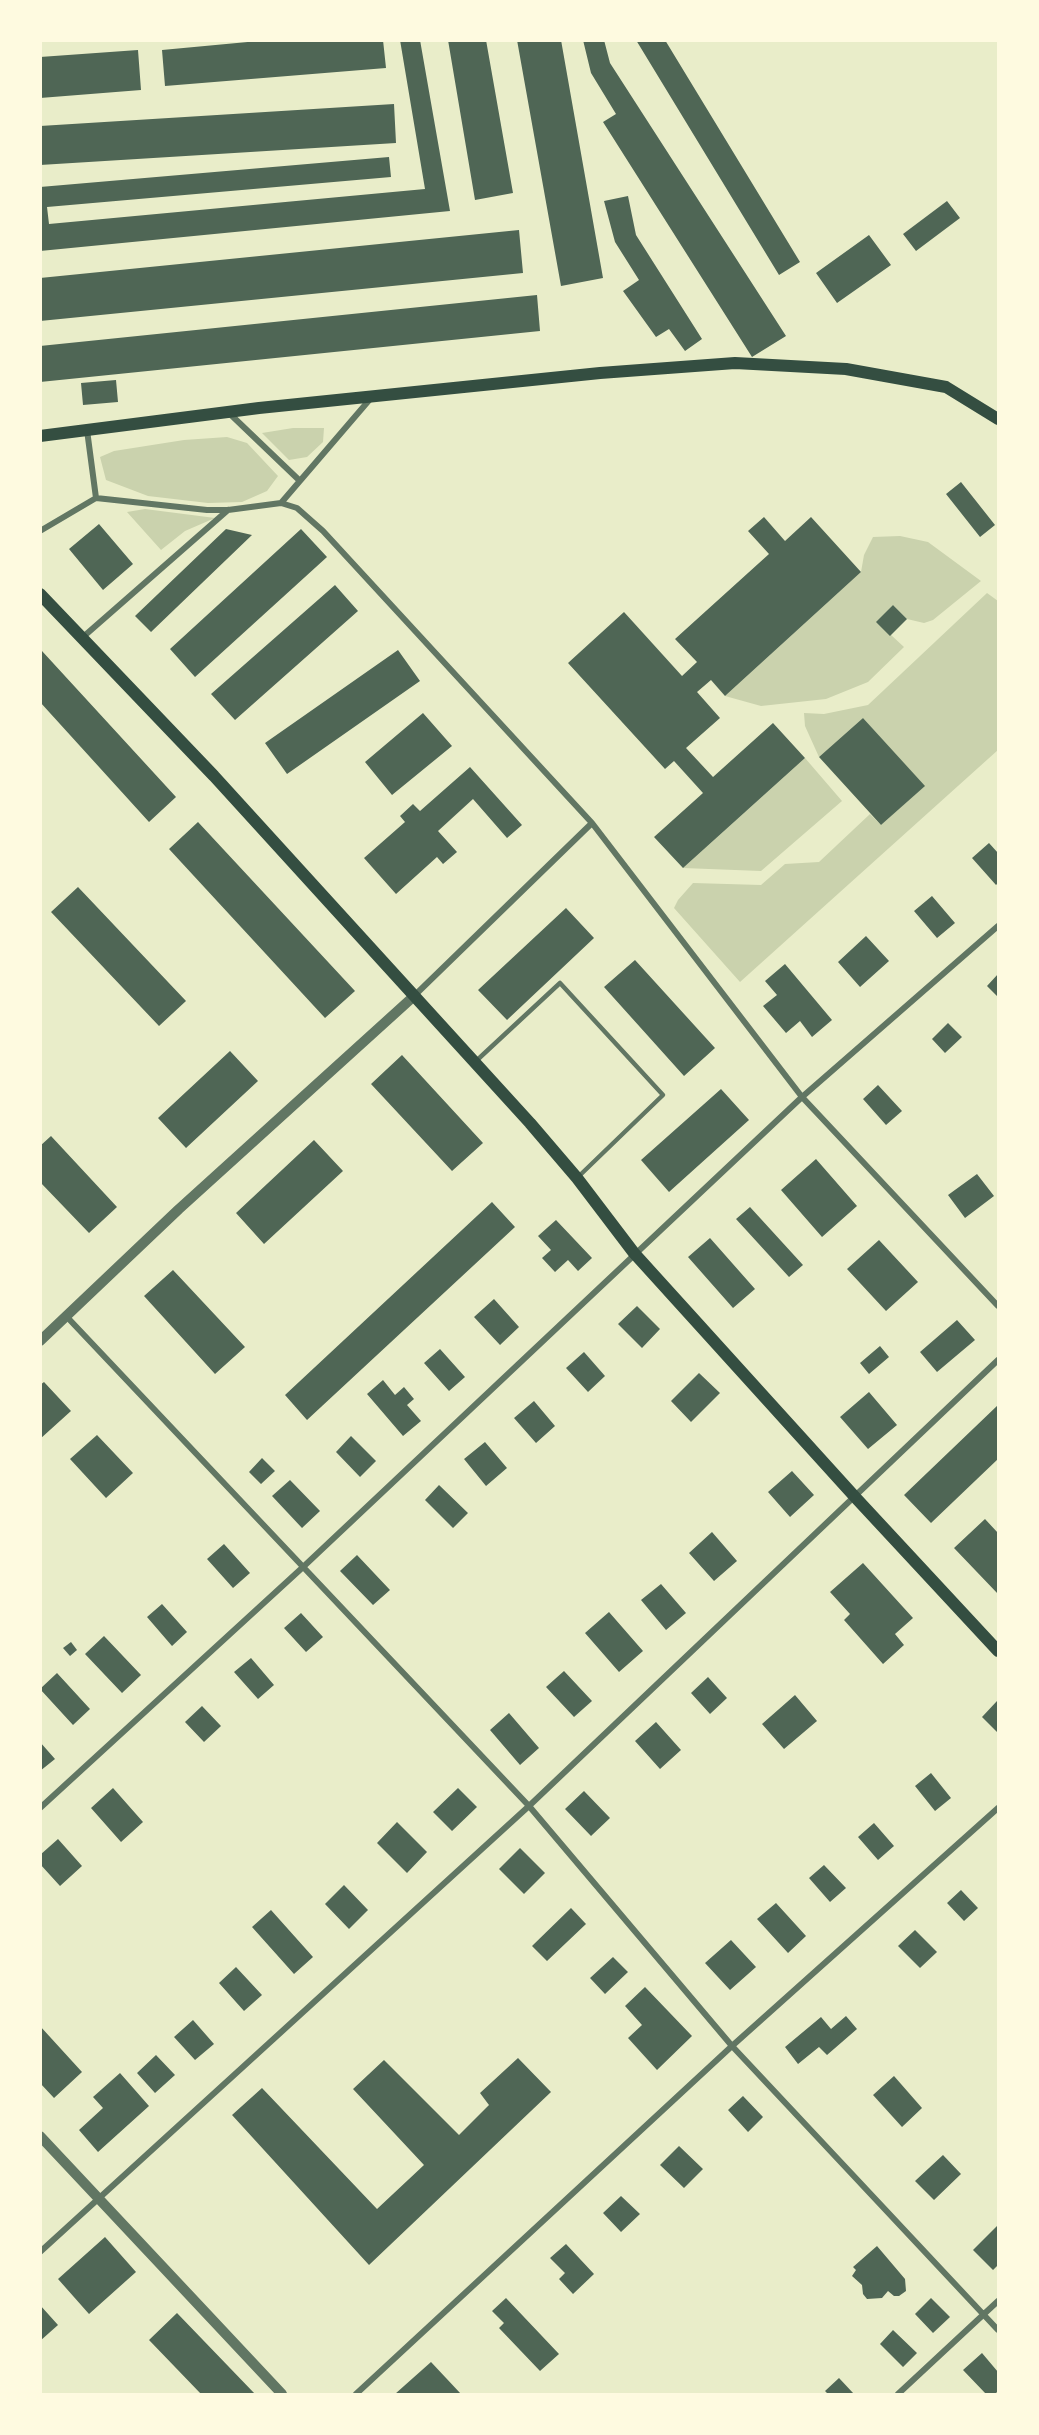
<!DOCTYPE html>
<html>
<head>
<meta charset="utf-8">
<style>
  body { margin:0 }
  #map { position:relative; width:1039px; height:2435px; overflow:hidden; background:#e9edc9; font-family:Manrope,sans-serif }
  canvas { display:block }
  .frame { position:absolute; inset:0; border:42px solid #fefae0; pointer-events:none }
</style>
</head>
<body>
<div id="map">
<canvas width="1039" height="2435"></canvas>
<div class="frame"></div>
</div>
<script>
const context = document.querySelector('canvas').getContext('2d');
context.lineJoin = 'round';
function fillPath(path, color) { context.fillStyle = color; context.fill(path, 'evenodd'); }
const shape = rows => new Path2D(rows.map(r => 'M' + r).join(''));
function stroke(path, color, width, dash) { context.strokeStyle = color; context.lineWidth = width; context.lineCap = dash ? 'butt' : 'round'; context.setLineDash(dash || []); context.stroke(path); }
fillPath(shape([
  [293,428,324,428,323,442,307,457,289,460,262,433],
  [227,437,247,443,278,476,267,491,242,502,208,503,148,496,106,480,100,457,114,451,184,440],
  [145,509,215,518,185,531,161,550,127,512],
  [900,536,928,542,981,581,933,620,924,623,907,619,893,605,877,622,904,647,868,682,826,699,761,706,725,696,861,572,864,555,873,537],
  [987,593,998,601,998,750,740,982,674,908,678,900,693,883,761,885,785,864,819,862,870,814,881,825,924,786,863,718,819,757,805,726,804,713,824,714,868,705],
  [805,758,842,801,761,871,683,868]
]), '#cad2ad');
fillPath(shape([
  [269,40,383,40,386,68,165,86,162,50],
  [400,40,420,40,450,211,40,251,40,187,389,157,391,177,47,207,49,224,425,189],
  [448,40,486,40,513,193,475,200],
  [517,40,561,40,603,278,561,286],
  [583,40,604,40,610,63,786,336,752,357,603,122,616,114,591,73],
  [636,40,665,40,800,262,779,275],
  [138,50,141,90,40,98,40,57],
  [394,104,396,143,40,165,40,126],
  [628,196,636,235,702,339,685,351,669,329,656,337,623,291,639,280,615,242,604,201],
  [947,201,960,218,916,251,903,234],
  [519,230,523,273,40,321,40,278],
  [869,235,891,265,837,303,816,273],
  [537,295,540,331,40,382,40,346],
  [116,380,118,402,83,405,81,383],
  [961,482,995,525,980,537,946,494],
  [764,517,785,541,811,517,861,572,725,696,711,680,697,692,720,718,686,748,713,777,773,723,805,758,683,868,654,837,703,793,674,761,665,769,568,663,624,612,682,676,697,662,675,639,769,554,748,531],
  [99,524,133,564,103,590,69,549],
  [226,529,252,535,151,632,135,616],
  [301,529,327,557,195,677,170,649],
  [335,585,358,611,235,720,211,694],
  [893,605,907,619,890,636,876,622],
  [398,650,420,681,287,774,265,743],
  [42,651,176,797,149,822,40,702],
  [423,713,452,746,392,795,365,762],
  [863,718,925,786,881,825,819,757],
  [470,767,522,825,507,838,473,799,438,831,457,852,443,864,437,857,396,894,364,858,405,822,400,816,413,804,420,811],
  [198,822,355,991,325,1018,169,849],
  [989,843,998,853,998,883,996,885,972,858],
  [78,887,186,1001,159,1026,51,912],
  [932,896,955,923,937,938,914,911],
  [566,908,594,938,507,1020,478,990],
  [866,936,889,961,860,987,838,962],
  [635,960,715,1048,684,1076,604,987],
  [785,964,832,1020,812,1037,800,1021,786,1033,763,1006,777,995,765,981],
  [998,974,998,997,987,986],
  [948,1023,962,1037,945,1053,932,1039],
  [230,1051,258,1081,186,1148,158,1118],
  [402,1055,483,1143,452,1171,371,1084],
  [878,1085,902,1111,886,1125,863,1099],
  [721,1089,749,1120,669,1192,641,1160],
  [51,1136,117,1207,89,1233,40,1182,40,1146],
  [314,1140,343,1171,264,1244,236,1213],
  [816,1159,857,1206,822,1237,781,1190],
  [977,1174,994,1196,965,1218,948,1195],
  [492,1202,515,1227,307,1420,285,1395],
  [750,1207,803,1265,789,1277,736,1219],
  [556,1220,592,1258,578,1271,568,1260,555,1272,542,1258,551,1250,538,1236],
  [710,1238,755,1289,733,1308,688,1257],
  [879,1240,918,1282,886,1311,847,1269],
  [173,1270,245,1347,215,1374,144,1296],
  [494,1299,519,1327,500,1345,474,1317],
  [637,1306,660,1329,642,1348,618,1324],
  [957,1320,975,1340,937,1372,920,1352],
  [880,1346,889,1357,869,1374,860,1363],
  [440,1349,465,1377,449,1391,424,1363],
  [584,1352,605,1376,588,1392,566,1368],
  [699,1373,720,1393,691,1422,671,1401],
  [383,1380,395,1395,404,1387,414,1399,407,1405,421,1421,403,1436,367,1394],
  [44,1382,71,1411,40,1439,40,1385],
  [869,1392,897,1425,868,1449,840,1417],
  [534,1401,555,1426,536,1443,514,1418],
  [998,1405,998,1459,931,1523,904,1495],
  [97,1435,133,1473,106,1498,70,1459],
  [351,1436,376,1461,360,1477,336,1452],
  [485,1442,507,1468,486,1486,464,1459],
  [262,1458,275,1471,261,1484,249,1472],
  [792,1471,814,1495,790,1517,768,1492],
  [290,1480,320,1511,302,1528,272,1496],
  [439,1485,468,1513,453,1528,425,1500],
  [985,1519,998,1533,998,1594,954,1548],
  [712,1532,737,1561,714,1581,689,1553],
  [224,1544,250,1573,233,1588,207,1559],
  [357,1555,390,1590,373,1605,340,1571],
  [863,1563,913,1618,895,1634,904,1645,883,1664,844,1620,850,1614,830,1592],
  [661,1584,686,1613,666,1630,641,1600],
  [162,1604,187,1632,172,1646,147,1617],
  [609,1612,643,1651,619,1672,585,1633],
  [301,1613,323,1637,306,1652,284,1628],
  [104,1636,141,1675,122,1693,85,1654],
  [71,1642,77,1650,70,1656,63,1648],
  [251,1658,274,1685,258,1699,234,1672],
  [564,1671,592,1701,574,1717,546,1687],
  [57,1673,90,1709,73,1725,40,1689],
  [708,1677,727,1698,710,1714,691,1693],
  [795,1695,817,1721,784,1749,762,1724],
  [997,1701,998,1703,998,1733,982,1717],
  [202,1706,221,1726,204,1742,185,1722],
  [509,1713,539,1748,520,1765,490,1730],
  [656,1722,681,1750,660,1769,635,1741],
  [40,1742,55,1759,40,1771],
  [931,1773,951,1798,935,1811,915,1786],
  [113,1788,143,1822,121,1842,91,1808],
  [458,1788,477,1807,452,1831,433,1812],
  [584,1791,610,1818,591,1836,565,1809],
  [397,1822,427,1852,407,1873,377,1843],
  [874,1823,894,1846,878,1860,858,1837],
  [58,1839,82,1866,60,1886,40,1864,40,1855],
  [520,1848,545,1873,524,1894,499,1869],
  [824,1865,846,1888,830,1902,809,1878],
  [344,1885,368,1910,349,1929,325,1904],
  [961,1890,978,1908,964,1921,947,1903],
  [776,1903,806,1936,788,1953,757,1919],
  [571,1908,586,1924,547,1961,532,1946],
  [271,1910,313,1957,294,1974,252,1927],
  [915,1930,937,1952,920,1968,898,1946],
  [731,1940,756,1967,730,1990,705,1963],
  [613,1957,628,1972,605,1994,590,1978],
  [236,1967,262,1995,244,2011,219,1983],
  [645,1987,692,2036,657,2070,628,2038,642,2025,625,2006],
  [846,2016,857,2029,827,2055,819,2047,798,2064,785,2047,821,2017,831,2029],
  [193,2020,214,2044,195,2060,174,2037],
  [40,2026,82,2072,54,2098,40,2083],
  [156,2055,175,2075,155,2093,137,2073],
  [518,2058,551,2092,369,2265,232,2115,262,2088,377,2209,424,2165,353,2089,384,2060,459,2135,489,2105,480,2093],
  [120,2073,149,2106,98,2152,79,2130,103,2108,93,2097],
  [894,2076,922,2108,902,2127,873,2095],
  [743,2096,763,2117,748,2132,728,2110],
  [679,2146,703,2169,684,2188,660,2165],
  [943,2155,961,2174,934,2200,915,2181],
  [621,2196,640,2214,621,2232,603,2213],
  [998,2225,998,2265,993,2270,973,2250],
  [105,2237,136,2272,89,2314,58,2279],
  [566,2244,594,2274,573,2294,559,2279,565,2273,550,2258],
  [877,2246,905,2279,906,2291,899,2296,894,2296,888,2291,882,2298,867,2299,863,2294,862,2285,852,2276,856,2270,853,2267],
  [506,2298,559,2354,540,2371,499,2328,504,2323,492,2311],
  [931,2298,950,2317,933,2333,915,2314],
  [40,2305,58,2325,40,2341],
  [177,2313,255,2394,201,2394,149,2340],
  [893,2330,917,2353,903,2367,880,2344],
  [982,2353,998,2372,998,2391,995,2394,986,2394,963,2370],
  [431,2362,461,2394,395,2394],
  [839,2378,854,2394,828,2394,825,2391]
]), '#4f6655');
stroke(shape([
  [475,1062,560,983,663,1095,577,1178]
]), '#617663', 4.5);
stroke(shape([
  [229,413,300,481],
  [87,430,96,498],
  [281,503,371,398],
  [40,531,96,498,207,510,228,510,281,503,297,508,323,531,592,823,802,1097,998,1306],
  [83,637,228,510],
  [414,996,592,823],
  [67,1317,529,1806,732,2046,998,2330],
  [40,1808,302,1568,802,1097,998,926],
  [40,2252,529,1806,998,1360],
  [356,2394,732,2046,998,1808],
  [898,2394,998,2301]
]), '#617663', 6);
stroke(shape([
  [40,1341,179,1209,413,997],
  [40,2136,282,2394]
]), '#617663', 10);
stroke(shape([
  [40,436,259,408,600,373,735,363,846,369,946,387,998,419],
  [40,594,214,776,530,1123,577,1178,634,1253,855,1497,998,1651]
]), '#344e41', 12);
</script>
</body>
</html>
